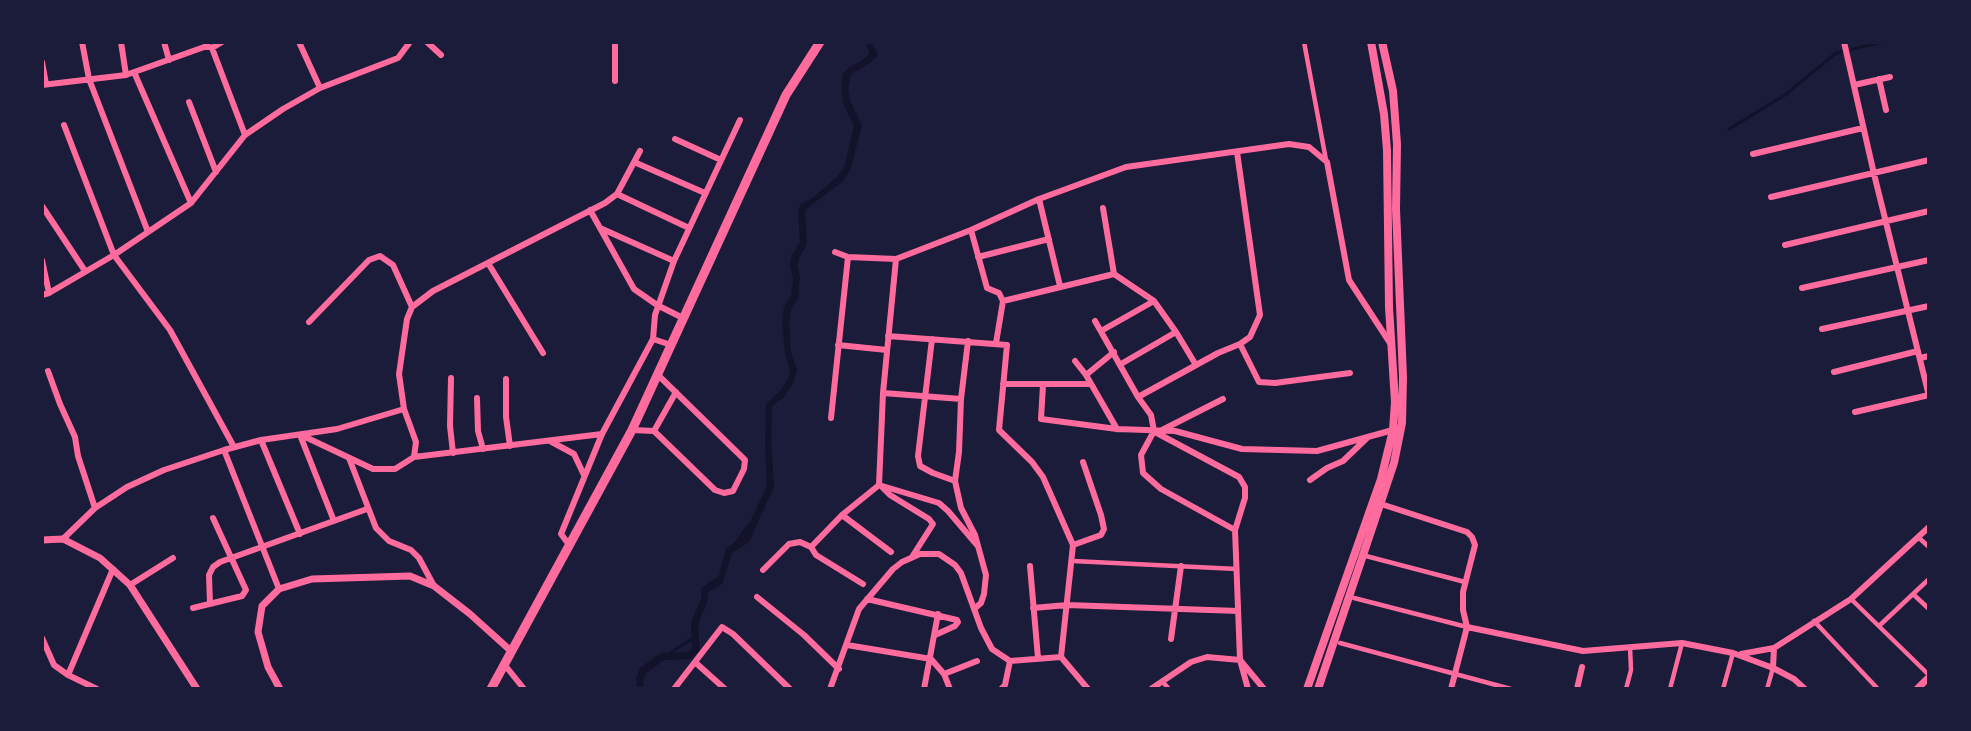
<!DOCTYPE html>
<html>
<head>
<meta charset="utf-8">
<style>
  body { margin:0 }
  #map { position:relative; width:1971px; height:731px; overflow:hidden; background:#1b1b3a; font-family:"PT Sans Narrow",sans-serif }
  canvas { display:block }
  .frame { position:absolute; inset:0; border:44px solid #1b1b3a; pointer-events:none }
</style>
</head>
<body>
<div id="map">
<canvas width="1971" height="731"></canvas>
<div class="frame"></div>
</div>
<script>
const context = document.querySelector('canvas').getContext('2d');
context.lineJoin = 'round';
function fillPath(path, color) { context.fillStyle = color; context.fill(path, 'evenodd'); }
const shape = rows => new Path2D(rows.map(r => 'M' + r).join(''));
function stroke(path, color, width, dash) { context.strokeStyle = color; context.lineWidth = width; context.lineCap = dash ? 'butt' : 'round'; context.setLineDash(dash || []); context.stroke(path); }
fillPath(shape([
  [865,42,872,42,878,56,863,68,854,72,850,77,848,88,850,101,862,125,850,171,842,182,807,208,805,213,807,244,799,258,797,265,800,277,798,298,791,309,789,323,791,352,797,370,794,381,784,397,772,406,771,443,774,487,749,542,732,553,722,584,708,592,708,600,698,624,700,651,690,659,664,660,646,673,643,679,644,689,637,689,636,678,640,668,661,653,688,652,692,648,691,622,701,599,701,588,719,576,726,548,743,537,767,486,765,444,766,404,779,392,788,379,790,370,785,353,782,323,784,307,791,296,793,278,790,265,792,255,800,242,798,212,801,203,811,199,837,177,844,168,854,126,843,103,841,88,843,74,849,67,860,62,870,54]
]), '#12122b');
stroke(shape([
  [1729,129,1785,95,1836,53,1883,42],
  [735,544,749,525],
  [670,653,692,639]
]), '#12122b', 3);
stroke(shape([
  [1304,42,1326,160],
  [1918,537,1929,547],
  [1366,556,1465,582],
  [1073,561,1237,569],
  [1913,594,1929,609],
  [1354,598,1467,627],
  [1851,599,1929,675],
  [1814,621,1878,689],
  [1879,626,1929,579],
  [1340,643,1511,689],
  [1162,681,1169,689],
  [1626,689,1631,670,1630,647],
  [1670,689,1682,643],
  [1723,689,1733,653],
  [1767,689,1773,668]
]), '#ff6b9d', 4.5);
stroke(shape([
  [82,42,89,79,148,232],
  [121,42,126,75],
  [164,42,169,60],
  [299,42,320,88],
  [427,42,441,55],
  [615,42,615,81],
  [1844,42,1874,174,1929,396],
  [212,48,245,135],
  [42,62,46,84],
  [134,72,191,203],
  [1879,79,1886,110],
  [42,85,126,75,207,46,212,48,222,42],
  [1854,85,1890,77],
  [189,102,216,172],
  [64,125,114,255,170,330,234,447],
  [675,139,721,160],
  [1753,154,1863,128],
  [634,162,705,193],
  [617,194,689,228],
  [1771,197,1929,160],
  [1039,199,1060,286],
  [42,206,85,271],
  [1103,208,1114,274],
  [590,210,634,289,657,305,683,318],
  [600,228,674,261],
  [971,230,987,288,999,293,1003,301,996,343],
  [1785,245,1929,211],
  [835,252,848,257,896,259,971,230,1039,199,1126,167,1289,144,1309,147,1327,162,1349,280,1392,346],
  [978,257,1049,239],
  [42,260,49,293],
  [488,263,543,353],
  [1114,274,1154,301,1176,332,1196,365],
  [1802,288,1929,260],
  [42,295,49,293,114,255,191,203,245,135,283,109,320,88,398,58,410,42],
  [1003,301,1114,274],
  [1095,321,1138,397,1151,415,1154,431],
  [309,322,369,260,380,256,393,265,412,307],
  [1822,329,1929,306],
  [1101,331,1154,301],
  [888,336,1007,345,999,430,1032,462,1043,477,1073,545,1061,657],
  [653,339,655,315,674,261,740,120],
  [932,339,918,456,920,466,933,473,955,481],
  [968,341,961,399,959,452,955,481,961,508,975,535,986,575,984,594,981,603,974,609],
  [1240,344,1259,382,1275,383,1350,373],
  [838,345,887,350],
  [1920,358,1929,356],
  [1075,361,1086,375,1117,429],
  [1121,364,1176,332],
  [48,371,60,404,75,437,78,456,95,508],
  [1834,372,1918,351],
  [1086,375,1114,352],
  [451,378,450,426,453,453],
  [506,379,506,417,510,446],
  [1003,384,1091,384],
  [1043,385,1041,419,1117,429,1175,431,1242,449,1317,451,1393,430],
  [883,393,961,399],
  [1138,397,1218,353,1240,344,1250,337,1260,315,1237,152],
  [477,398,478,431,483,449],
  [1855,412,1929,395],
  [831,418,848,257],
  [632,430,654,431,715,490,724,493,733,491,744,469,745,460,658,375],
  [1162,430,1223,399],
  [654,431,676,392],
  [1154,431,1141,455,1143,473,1161,489,1235,530],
  [1155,432,1239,477,1245,487,1245,498,1235,530,1240,660,1248,689],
  [300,435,334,521],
  [301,435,373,469,395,469,414,457,602,434],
  [261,440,300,534],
  [550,441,574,454,584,475],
  [224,450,279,589],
  [414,457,416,442,404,409,399,374,407,319,412,307,433,291,605,203,617,194,640,151],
  [349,458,376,528,389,541,411,550,419,558,434,586],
  [1310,480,1327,468,1343,461,1368,437],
  [879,485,883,393,896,259],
  [879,485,939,503,948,511,977,545],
  [880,485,890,495,929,519,933,524,912,557],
  [1381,504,1467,532,1472,537,1475,545,1463,592,1463,610,1467,627,1451,689],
  [842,515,891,552],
  [63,539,95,508,127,487,164,470,224,450,261,440,337,429,404,409],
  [1073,545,1101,535,1104,529,1101,515,1083,462],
  [570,546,561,534,602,434,653,339,671,345],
  [811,547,842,515,879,485],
  [811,547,816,555,863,584],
  [1030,566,1038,658],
  [763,570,789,544,800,542,811,547],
  [130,585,173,558],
  [757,597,804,635,839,669],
  [867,599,957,620,958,622,955,626,935,635],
  [210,604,209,575,213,567,220,562,367,509],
  [193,608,242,596,246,590,213,518],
  [1033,608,1067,605,1238,611],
  [1467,627,1583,651,1682,643,1733,653,1773,668,1794,679,1805,689],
  [42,638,54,665,68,675,97,689],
  [1171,639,1181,566],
  [847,645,931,659,944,674,950,689],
  [1741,654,1774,648,1851,599,1929,527],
  [1061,657,1088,689],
  [696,663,725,689],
  [504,664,524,689],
  [1773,668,1774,648],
  [944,674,977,661],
  [68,675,113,569],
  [674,689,722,627,733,634,790,689],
  [830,689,859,609,893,569,902,562,920,554,939,554,955,565,961,573,981,628,992,649,1010,661,1061,657],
  [924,689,938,614],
  [1001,689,1005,685,1010,661],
  [1151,689,1191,662,1207,657,1240,660,1264,689],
  [1577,689,1582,667]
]), '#ff6b9d', 6);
stroke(shape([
  [42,540,63,539,100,558,130,585,197,689],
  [280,689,268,667,258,632,262,606,279,589,312,579,410,576,434,586,470,614,511,651],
  [1917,689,1929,677]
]), '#ff6b9d', 7);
stroke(shape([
  [1307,689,1381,479,1393,430,1395,402,1389,307,1387,150,1384,114,1371,42],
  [1318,689,1394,463,1402,423,1403,377,1396,209,1397,144,1393,91,1382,42]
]), '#ff6b9d', 8);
stroke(shape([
  [491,689,632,430,786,95,820,42]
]), '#ff6b9d', 9);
</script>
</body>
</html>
